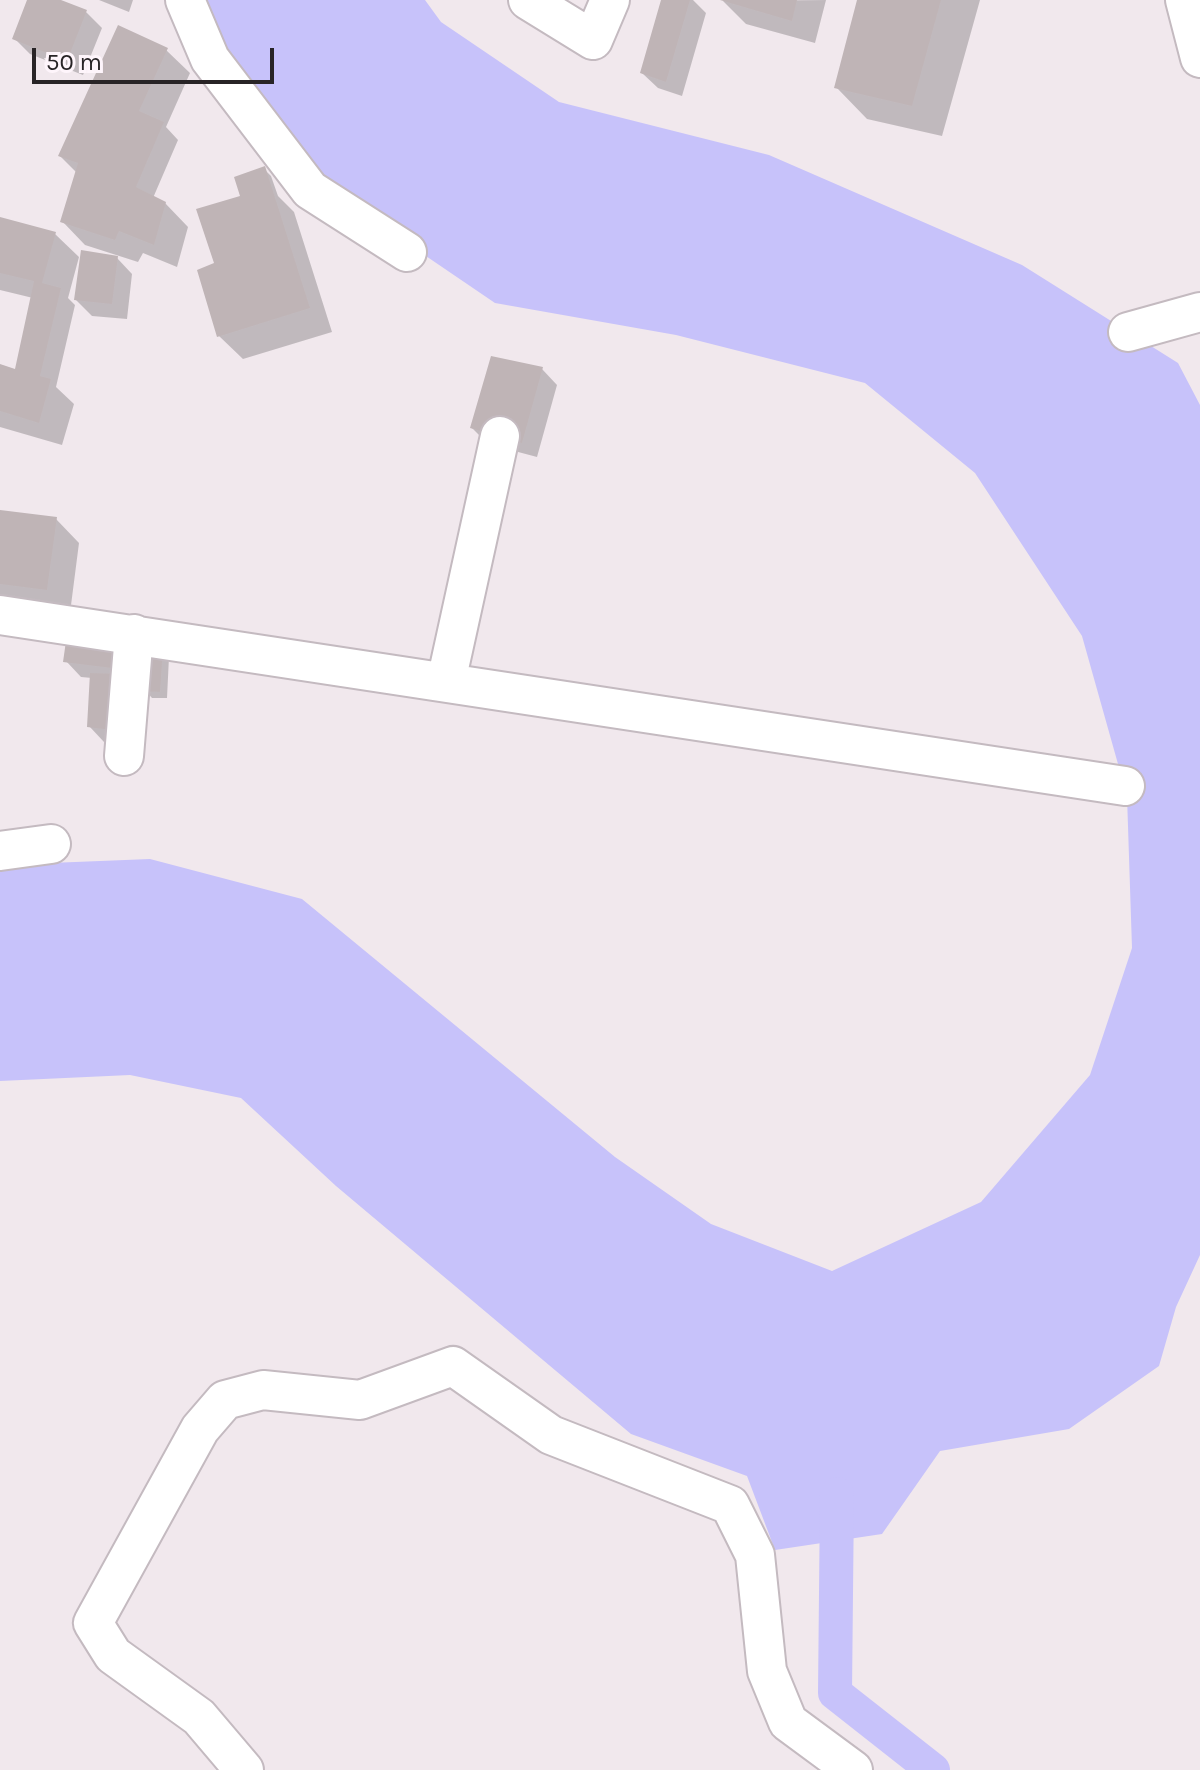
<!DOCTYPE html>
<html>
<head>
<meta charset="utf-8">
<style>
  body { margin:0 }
  #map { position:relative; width:1200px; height:1770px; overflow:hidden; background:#f1e8ed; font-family:Karla,sans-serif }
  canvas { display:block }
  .scale { position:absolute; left:32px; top:48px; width:242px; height:36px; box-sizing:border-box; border:4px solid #282426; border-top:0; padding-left:10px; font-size:24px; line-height:28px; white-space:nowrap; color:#282426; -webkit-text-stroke:6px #fef5fb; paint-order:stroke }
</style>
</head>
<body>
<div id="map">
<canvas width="1200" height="1770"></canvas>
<div class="scale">50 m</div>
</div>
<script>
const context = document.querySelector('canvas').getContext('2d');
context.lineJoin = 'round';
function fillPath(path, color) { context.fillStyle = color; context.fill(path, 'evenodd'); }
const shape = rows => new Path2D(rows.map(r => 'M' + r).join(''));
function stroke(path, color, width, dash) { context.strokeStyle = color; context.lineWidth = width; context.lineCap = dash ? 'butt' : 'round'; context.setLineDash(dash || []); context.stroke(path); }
fillPath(shape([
  [196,0,425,0,441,22,559,102,769,155,1022,265,1178,363,1200,405,1200,1255,1176,1307,1159,1366,1069,1429,940,1451,882,1534,775,1550,747,1476,631,1434,336,1186,241,1098,130,1075,0,1081,0,865,150,859,302,899,615,1157,711,1224,832,1271,981,1202,1090,1075,1132,948,1127,796,1082,636,975,473,865,383,676,335,495,303,298,169]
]), '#c7c2fa');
fillPath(shape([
  [29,0,55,0,86,12,102,28,83,75,30,54,15,39],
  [99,0,133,0,129,12],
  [663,0,693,0,706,13,682,96,658,88,642,73],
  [826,0,815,43,746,24,723,1],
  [859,0,980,0,942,136,867,119,837,88],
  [166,50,190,73,166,127,178,140,153,198,165,203,188,227,177,267,143,253,138,262,85,245,62,221,77,173,60,156],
  [264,169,271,176,278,196,294,212,332,332,243,359,219,336,216,264,243,197],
  [0,219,55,234,79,257,68,298,75,305,56,387,74,404,62,445,0,427,0,366,16,371,33,298,0,290],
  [117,258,132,274,127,319,92,316,76,300],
  [542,369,557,385,537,457,488,444,472,428],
  [0,512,56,519,79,543,70,613,0,603],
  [124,646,136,745,104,742,89,726,92,678,81,677,66,661],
  [147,648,169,657,167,698,152,698,145,690]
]), '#0003');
stroke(shape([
  [837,1494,835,1693,933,1770]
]), '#c7c2fa', 34);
fillPath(shape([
  [27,0,61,0,87,10,67,61,12,39],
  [661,0,690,0,666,82,640,73],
  [720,0,797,0,792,21],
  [857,0,941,0,912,106,834,88],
  [118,25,168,48,139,111,164,122,136,187,166,202,154,245,119,231,115,240,60,222,78,163,58,156],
  [265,166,310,308,217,337,197,270,214,263,196,209,240,196,234,177],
  [0,217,56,232,42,283,61,288,40,376,51,379,39,423,0,411,0,364,15,369,34,281,0,273],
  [81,250,118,256,112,304,74,300],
  [491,356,543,367,522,443,470,428],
  [0,510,57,517,47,590,0,584],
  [67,634,125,644,120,669,63,662],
  [145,646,163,648,160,692,142,691],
  [90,673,123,674,121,731,87,727]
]), '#bfb4b6');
const minor = shape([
  [185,0,210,59,310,190,407,252],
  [528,0,593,40,610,0],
  [1185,0,1200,58],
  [1128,332,1200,312],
  [0,615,1125,786],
  [446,682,500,436],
  [124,756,134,634],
  [0,851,51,844],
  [244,1770,199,1717,113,1655,93,1623,200,1429,225,1400,263,1390,360,1400,453,1366,551,1435,730,1505,755,1555,767,1671,788,1722,853,1770]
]);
stroke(minor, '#c4bac0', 42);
stroke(minor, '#fff', 38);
</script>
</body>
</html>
